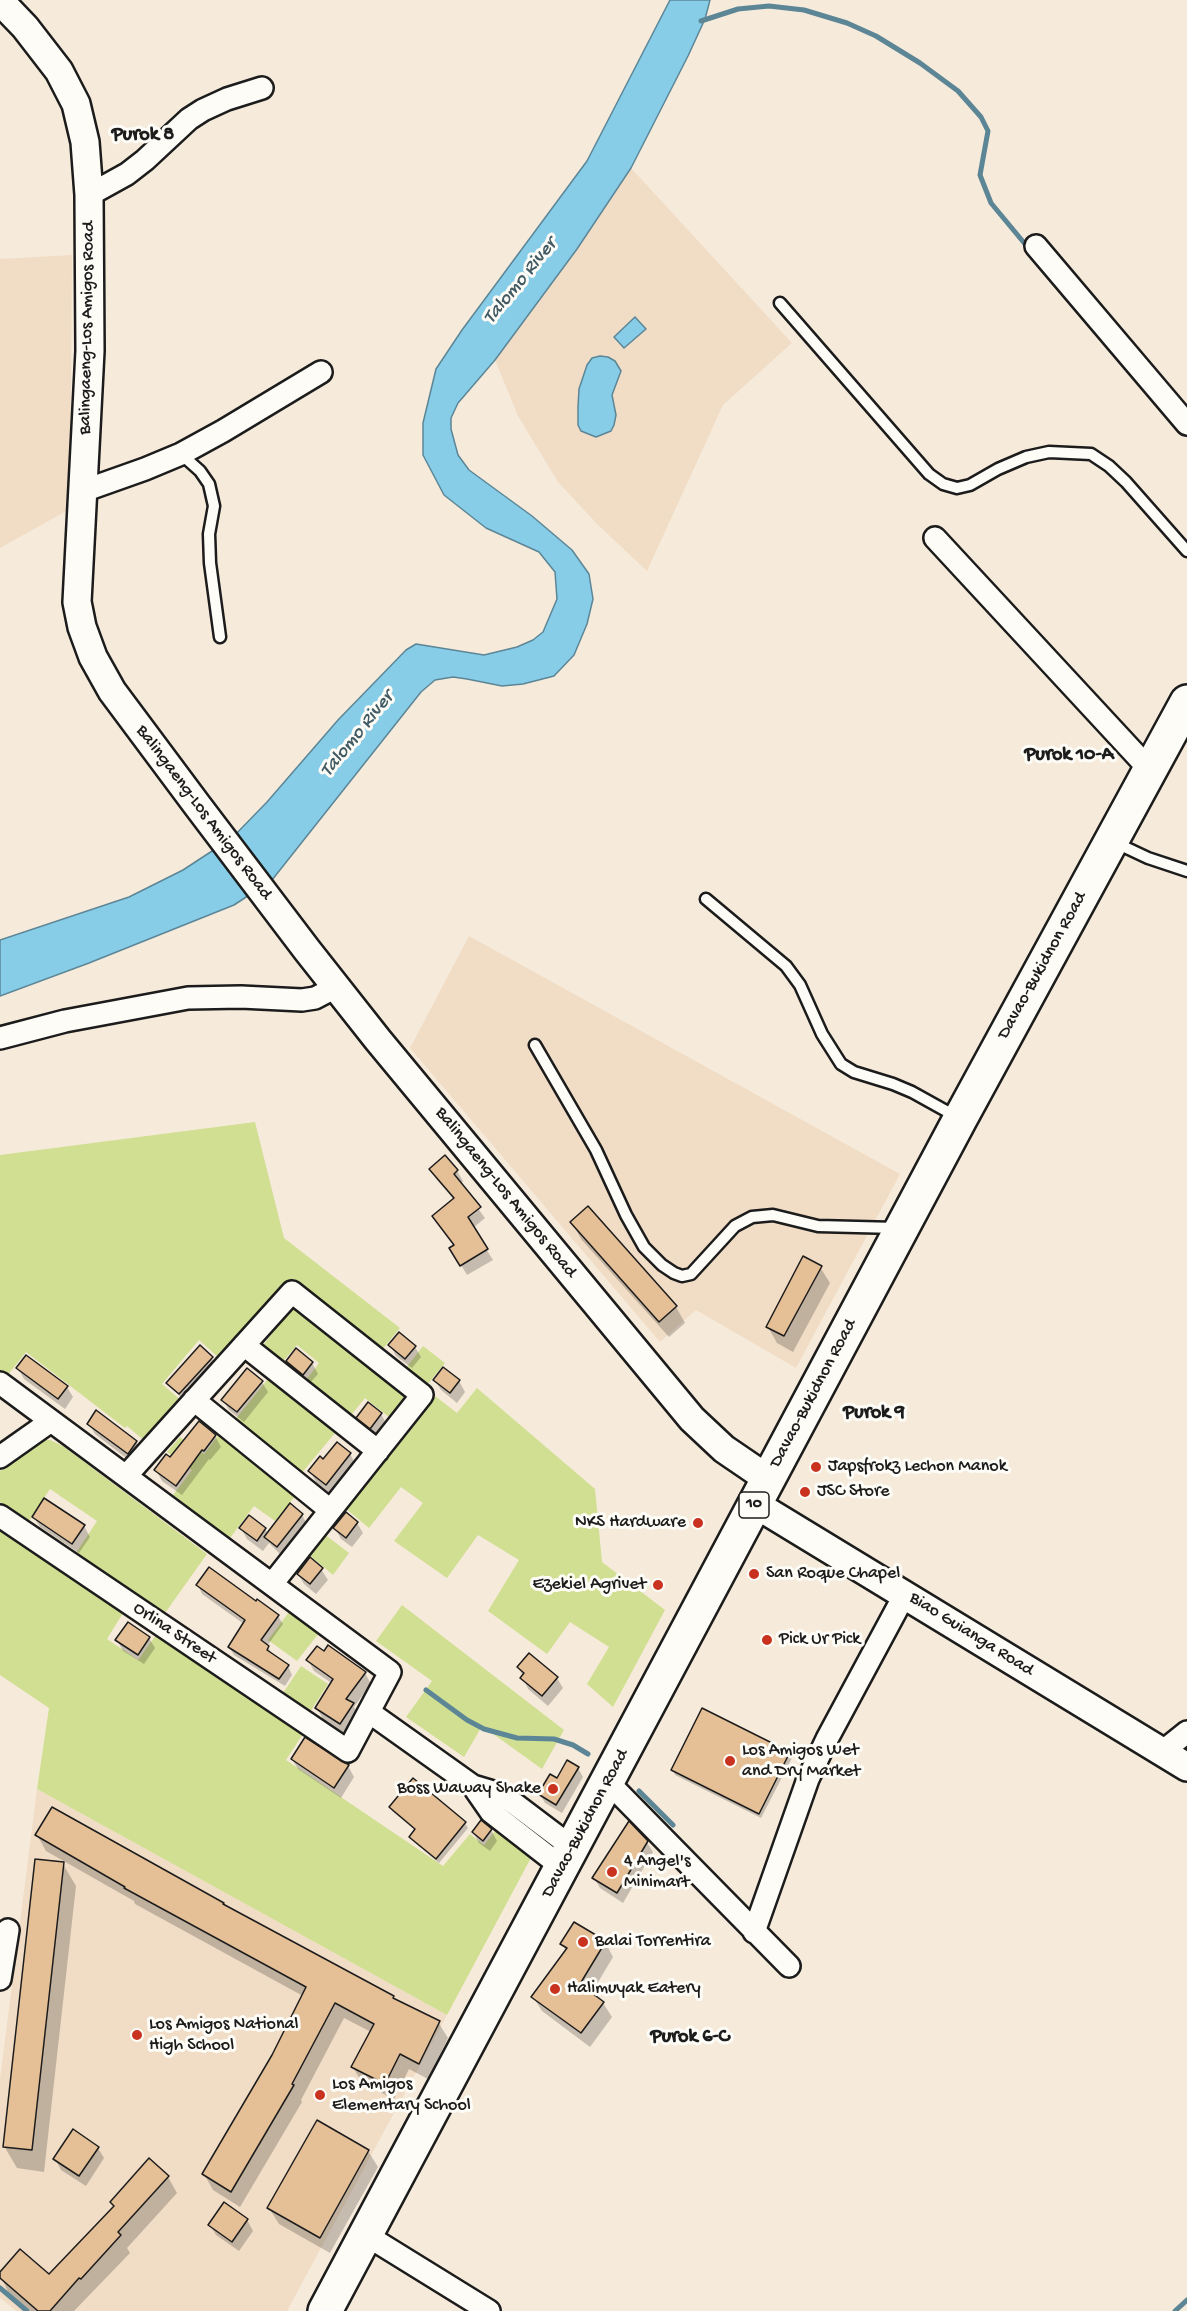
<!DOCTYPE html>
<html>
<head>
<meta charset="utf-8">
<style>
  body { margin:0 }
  canvas { display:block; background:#f6eada }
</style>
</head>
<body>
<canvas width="1187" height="2311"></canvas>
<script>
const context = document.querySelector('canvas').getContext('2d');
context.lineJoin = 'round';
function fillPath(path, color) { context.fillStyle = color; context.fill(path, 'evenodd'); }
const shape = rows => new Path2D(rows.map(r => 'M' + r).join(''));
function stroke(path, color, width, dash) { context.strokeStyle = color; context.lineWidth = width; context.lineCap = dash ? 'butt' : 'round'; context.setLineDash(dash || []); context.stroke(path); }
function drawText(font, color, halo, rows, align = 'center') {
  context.font = font + ' "Gochi Hand",sans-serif'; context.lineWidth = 6; context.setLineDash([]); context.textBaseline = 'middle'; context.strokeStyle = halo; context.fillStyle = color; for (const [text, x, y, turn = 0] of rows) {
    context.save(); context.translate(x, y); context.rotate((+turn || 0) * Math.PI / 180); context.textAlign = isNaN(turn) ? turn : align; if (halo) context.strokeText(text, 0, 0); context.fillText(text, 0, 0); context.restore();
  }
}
fillPath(shape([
  [631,168,792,343,723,405,647,571,598,525,558,482,518,416,495,360,577,249],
  [72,255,70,509,0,548,0,259],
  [469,936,900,1174,796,1368,696,1310,660,1342,410,1048],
  [37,1789,447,2015,287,2311,16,2311,0,2298,0,2079]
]), '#f1ddc6');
fillPath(shape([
  [255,1122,284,1238,400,1328,382,1350,291,1279,220,1359,199,1340,162,1384,183,1402,146,1442,127,1426,125,1428,26,1352,7,1376,0,1371,0,1155],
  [293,1307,405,1396,389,1417,365,1398,348,1419,303,1384,319,1363,297,1345,280,1365,260,1349],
  [423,1346,445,1363,427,1385,406,1368],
  [268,1379,335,1433,300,1475,234,1421],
  [477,1388,595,1489,602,1562,665,1610,613,1707,587,1684,609,1647,570,1622,547,1654,488,1611,519,1560,478,1535,447,1578,394,1541,423,1503,401,1487,369,1528,344,1507,435,1396,457,1413],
  [220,1433,296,1495,275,1521,254,1506,230,1538,173,1495,192,1470,167,1452,180,1437,204,1454],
  [44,1440,50,1440,63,1446,207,1554,165,1613,76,1553,97,1521,50,1489,29,1521,0,1502,0,1471],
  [0,1529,123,1613,107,1639,138,1660,156,1635,303,1734,286,1760,443,1866,470,1834,484,1845,498,1827,533,1854,447,2015,37,1789,49,1708,0,1675],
  [324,1534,349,1553,333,1575,308,1554],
  [402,1605,564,1730,542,1769,482,1726,464,1757,406,1717,432,1681,376,1641],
  [289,1612,319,1633,297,1661,268,1640],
  [301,1666,328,1684,310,1712,283,1693]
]), '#d1df92');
const water = shape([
  [670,0,710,0,705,19,688,56,631,168,577,249,495,360,458,403,451,418,451,429,458,455,469,470,532,516,572,550,589,574,593,599,587,624,574,655,554,676,523,684,502,686,467,679,453,677,435,680,421,692,272,880,234,905,89,963,0,996,0,940,129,897,183,870,232,838,267,802,338,720,406,650,416,644,484,655,517,647,533,640,543,632,557,599,555,572,539,552,486,528,444,495,423,455,423,423,436,369,462,330,587,161,670,0],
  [635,317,646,329,624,348,614,337,635,317],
  [600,356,608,357,615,361,621,371,612,395,616,415,614,425,611,431,596,437,581,431,578,425,578,407,579,389,587,365,592,358,600,356]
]);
fillPath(water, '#87cde8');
stroke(water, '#5c8696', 1.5);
fillPath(shape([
  [431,1170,457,1171,463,1181,460,1184,485,1218,473,1228,493,1260,467,1275,451,1248,455,1246,434,1217,454,1200,437,1180],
  [572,1223,676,1307,685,1323,669,1337,581,1239],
  [820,1267,830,1283,793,1352,777,1343,768,1327],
  [390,1345,415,1347,421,1357,412,1368,396,1356],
  [211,1358,214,1362,182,1398,171,1388,168,1383],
  [287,1361,312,1363,318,1374,309,1384,293,1372],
  [18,1368,67,1387,73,1397,65,1409,24,1379],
  [443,1369,459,1381,465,1392,457,1403,441,1390,435,1380],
  [262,1382,268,1392,244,1422,229,1410,223,1400],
  [97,1412,136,1442,142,1453,134,1464,95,1434,89,1424],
  [381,1414,387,1425,377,1438,364,1428,358,1418],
  [215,1436,221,1447,210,1460,209,1459,182,1495,162,1481,156,1470,170,1459],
  [350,1454,356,1465,332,1495,316,1482,310,1471,323,1461],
  [291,1506,302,1515,308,1526,283,1557,269,1543,263,1551,247,1539,241,1528,249,1517,265,1529,268,1534],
  [34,1517,84,1526,90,1537,79,1553,40,1527],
  [357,1523,363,1533,352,1547,341,1539,335,1528],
  [321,1569,328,1580,316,1594,304,1584,298,1574],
  [198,1585,256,1603,278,1616,283,1624,267,1646,273,1655,288,1666,292,1675,285,1686,234,1655,229,1647,244,1624,202,1594],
  [149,1638,155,1648,144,1664,123,1651,117,1640],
  [324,1653,365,1673,371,1684,354,1707,359,1715,346,1734,323,1719,317,1708,333,1684,314,1671,308,1660],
  [519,1668,557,1678,563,1688,548,1706,528,1689],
  [305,1739,348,1766,354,1777,341,1798,298,1769,292,1759],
  [789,1753,792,1758,761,1818,675,1775,673,1770],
  [578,1768,583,1777,562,1813,545,1803,540,1794,557,1780],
  [413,1780,465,1823,468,1828,439,1863,414,1842,411,1837,416,1831,393,1812,390,1808],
  [481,1822,491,1830,497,1841,490,1851,479,1843,473,1832],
  [37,1835,224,1907,393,1997,395,2001,438,2022,448,2038,428,2079,409,2069,394,2099,362,2083,353,2067,371,2032,344,2018,301,2100,302,2102,240,2207,213,2190,204,2174,274,2055,303,1996,135,1904,134,1901,46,1851],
  [646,1841,653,1852,623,1903,600,1888,594,1878],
  [63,1864,76,1886,44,2172,17,2168,4,2146],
  [605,1942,613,1957,591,1994,603,2003,612,2017,590,2047,542,2011,533,1997,566,1951,562,1944],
  [98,2148,104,2158,86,2186,61,2170,55,2159],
  [368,2151,378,2167,330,2253,279,2224,269,2208],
  [168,2177,177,2193,127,2248,130,2253,74,2311,30,2311,8,2292,0,2274,50,2277,114,2207,111,2202],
  [247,2220,253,2231,239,2251,216,2235,210,2225]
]), '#0003');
stroke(shape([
  [701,21,738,9,769,6,804,10,847,23,876,36,920,63,958,91,981,117,988,131,980,175,991,203,1030,250],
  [426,1690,467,1720,484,1729,517,1738,554,1739,573,1745,588,1754],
  [639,1791,673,1825],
  [0,2288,27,2311],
  [1175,2311,1187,2300]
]), '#5c8696', 5);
const building = shape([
  [445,1155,458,1170,454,1174,481,1207,468,1217,488,1249,460,1266,449,1248,454,1245,432,1216,454,1198,429,1169,445,1155],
  [588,1206,677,1306,659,1322,570,1222,588,1206],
  [803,1256,822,1266,784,1336,766,1327,803,1256],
  [399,1332,416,1346,405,1359,388,1345,399,1332],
  [200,1345,213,1357,179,1394,166,1383,200,1345],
  [296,1348,313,1362,303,1375,286,1361,296,1348],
  [26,1355,68,1386,58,1399,16,1368,26,1355],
  [443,1367,460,1380,450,1393,433,1380,443,1367],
  [247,1368,263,1381,237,1412,221,1400,247,1368],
  [368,1402,382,1413,370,1429,356,1418,368,1402],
  [96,1410,137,1441,128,1454,87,1424,96,1410],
  [199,1421,216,1435,204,1451,202,1450,176,1486,154,1470,166,1454,170,1457,199,1421],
  [337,1442,351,1453,326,1485,308,1471,320,1456,323,1459,337,1442],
  [44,1498,85,1525,72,1544,32,1517,44,1498],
  [290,1503,303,1514,277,1547,264,1537,290,1503],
  [346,1512,358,1522,346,1538,333,1528,346,1512],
  [249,1515,266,1528,257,1541,239,1528,249,1515],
  [310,1557,323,1568,310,1584,297,1574,310,1557],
  [209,1567,256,1601,257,1599,279,1615,261,1640,269,1646,267,1650,289,1665,279,1679,228,1647,245,1620,196,1585,209,1567],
  [128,1622,150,1637,138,1655,115,1640,128,1622],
  [328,1645,366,1672,346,1699,354,1703,340,1724,315,1708,333,1679,306,1660,317,1646,324,1651,328,1645],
  [529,1653,558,1677,542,1696,520,1678,524,1673,517,1667,529,1653],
  [702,1708,790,1752,759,1814,671,1770,702,1708],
  [305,1737,349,1765,334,1788,291,1759,305,1737],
  [567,1760,579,1767,556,1805,538,1794,550,1774,557,1778,567,1760],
  [413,1778,466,1822,436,1859,409,1837,415,1829,389,1807,413,1778],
  [52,1807,224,1903,223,1904,394,1996,393,1998,440,2021,419,2064,400,2054,385,2084,351,2067,374,2024,335,2003,292,2084,294,2085,231,2192,202,2174,272,2055,306,1987,124,1888,125,1887,35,1835,52,1807],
  [481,1820,492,1829,483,1841,472,1832,481,1820],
  [629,1821,648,1841,617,1893,592,1878,629,1821],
  [35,1859,64,1862,32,2150,3,2147,35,1859],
  [574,1922,606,1941,580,1984,604,2002,581,2033,531,1997,567,1948,560,1944,574,1922],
  [317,2120,369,2150,320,2238,267,2208,317,2120],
  [73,2129,99,2147,79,2176,53,2159,73,2129],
  [149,2158,169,2176,118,2232,121,2235,81,2279,79,2278,50,2311,38,2311,0,2278,0,2272,20,2249,49,2274,114,2206,110,2202,149,2158],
  [224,2202,248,2219,232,2242,208,2225,224,2202]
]);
fillPath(building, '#e5bf96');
stroke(building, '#1c1c1c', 1.5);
const service = shape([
  [780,303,929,474,943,484,957,488,970,485,998,469,1026,457,1049,452,1091,454,1109,466,1126,482,1187,551],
  [181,454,200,471,209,484,214,506,209,534,210,563,220,637],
  [1114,842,1148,858,1187,871],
  [706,899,786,966,800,985,822,1034,841,1064,854,1072,893,1084,912,1092,957,1117],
  [535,1045,596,1150,626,1215,644,1247,662,1265,674,1273,682,1276,691,1274,735,1226,752,1217,773,1215,818,1226,896,1228]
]);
const minor = shape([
  [89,195,127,174,145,160,189,119,203,110,227,99,262,88],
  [1036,246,1187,424],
  [83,491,145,469,181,454,223,431,321,372],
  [935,538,1150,770],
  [0,1038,65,1021,188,998,241,997,302,1000,315,998,336,987],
  [244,1345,378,1451],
  [0,1383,390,1672,348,1751,0,1516],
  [194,1400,330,1510],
  [0,1457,51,1421],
  [126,1476,292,1292,422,1395,272,1584],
  [369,1712,473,1786,491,1812,563,1868],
  [1162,1752,1187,1732],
  [608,1782,789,1966],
  [473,1786,503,1795,573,1848],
  [754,1932,808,1779,827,1739,905,1594],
  [0,1979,8,1930],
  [366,2235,489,2311]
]);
const tertiary = shape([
  [0,1,25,27,59,71,76,104,85,142,89,195,90,351,77,602,82,627,93,657,112,691,197,805,307,950,378,1040,692,1419,724,1449,768,1479],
  [755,1504,1187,1767]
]);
const trunk = shape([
  [325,2311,960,1119,1187,702]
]);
stroke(service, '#1c1c1c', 15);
stroke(minor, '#1c1c1c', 26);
stroke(tertiary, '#1c1c1c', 32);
stroke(trunk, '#1c1c1c', 38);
stroke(service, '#fdfcf7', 10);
stroke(minor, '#fdfcf7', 21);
stroke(tertiary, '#fdfcf7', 27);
stroke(trunk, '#fdfcf7', 33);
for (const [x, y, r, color] of [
  [816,1467,6,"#c8321e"],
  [805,1492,6,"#c8321e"],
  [698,1523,6,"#c8321e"],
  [754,1574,6,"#c8321e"],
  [658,1585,6,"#c8321e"],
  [767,1640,6,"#c8321e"],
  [730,1761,6,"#c8321e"],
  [553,1789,6,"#c8321e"],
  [612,1872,6,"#c8321e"],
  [583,1942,6,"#c8321e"],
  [555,1989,6,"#c8321e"],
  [137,2035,6,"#c8321e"],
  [320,2095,6,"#c8321e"]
]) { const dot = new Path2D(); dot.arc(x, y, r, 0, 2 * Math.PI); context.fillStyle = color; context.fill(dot); stroke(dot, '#fdfcf7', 2); }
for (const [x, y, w] of [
  [754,1505,30]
]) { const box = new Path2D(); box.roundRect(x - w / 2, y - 13, w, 26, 4.5); context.fillStyle = '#fdfcf7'; context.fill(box); stroke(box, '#1c1c1c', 1.5); }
drawText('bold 16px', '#1c1c1c', null, [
  ["10",754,1505]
]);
drawText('18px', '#1c1c1c', '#fdfcf7', [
  ["Balingaeng-Los Amigos Road",88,328,-89],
  ["Balingaeng-Los Amigos Road",203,813,53],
  ["Davao-Bukidnon Road",1043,966,-61],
  ["Balingaeng-Los Amigos Road",505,1193,51],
  ["Davao-Bukidnon Road",814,1394,-62],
  ["Orlina Street",174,1634,34],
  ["Biao Guianga Road",971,1635,32],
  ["Davao-Bukidnon Road",586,1824,-62]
]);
drawText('18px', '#1c1c1c', '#fdfcf7', [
  ["Japsfrokz Lechon Manok",828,1467],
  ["JSC Store",817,1492],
  ["NKS Hardware",686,1523,"right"],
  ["San Roque Chapel",766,1574],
  ["Ezekiel Agrivet",646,1585,"right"],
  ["Pick Ur Pick",779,1640],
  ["Los Amigos Wet",742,1751],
  ["and Dry Market",742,1772],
  ["Boss Waway Shake",541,1789,"right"],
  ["4 Angel's",624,1862],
  ["Minimart",624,1883],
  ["Balai Torrentira",595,1942],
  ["Halimuyak Eatery",567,1989],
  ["Los Amigos National",149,2025],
  ["High School",149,2046],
  ["Los Amigos",332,2085],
  ["Elementary School",332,2106]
], 'left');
drawText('bold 20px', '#1c1c1c', '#fdfcf7', [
  ["Purok 8",143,136],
  ["Purok 10-A",1069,756],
  ["Purok 9",874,1414],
  ["Purok 6-C",690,2038]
]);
drawText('italic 20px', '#415a63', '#fdfcf7', [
  ["Talomo River",521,282,-51],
  ["Talomo River",358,735,-51]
]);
</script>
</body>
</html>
